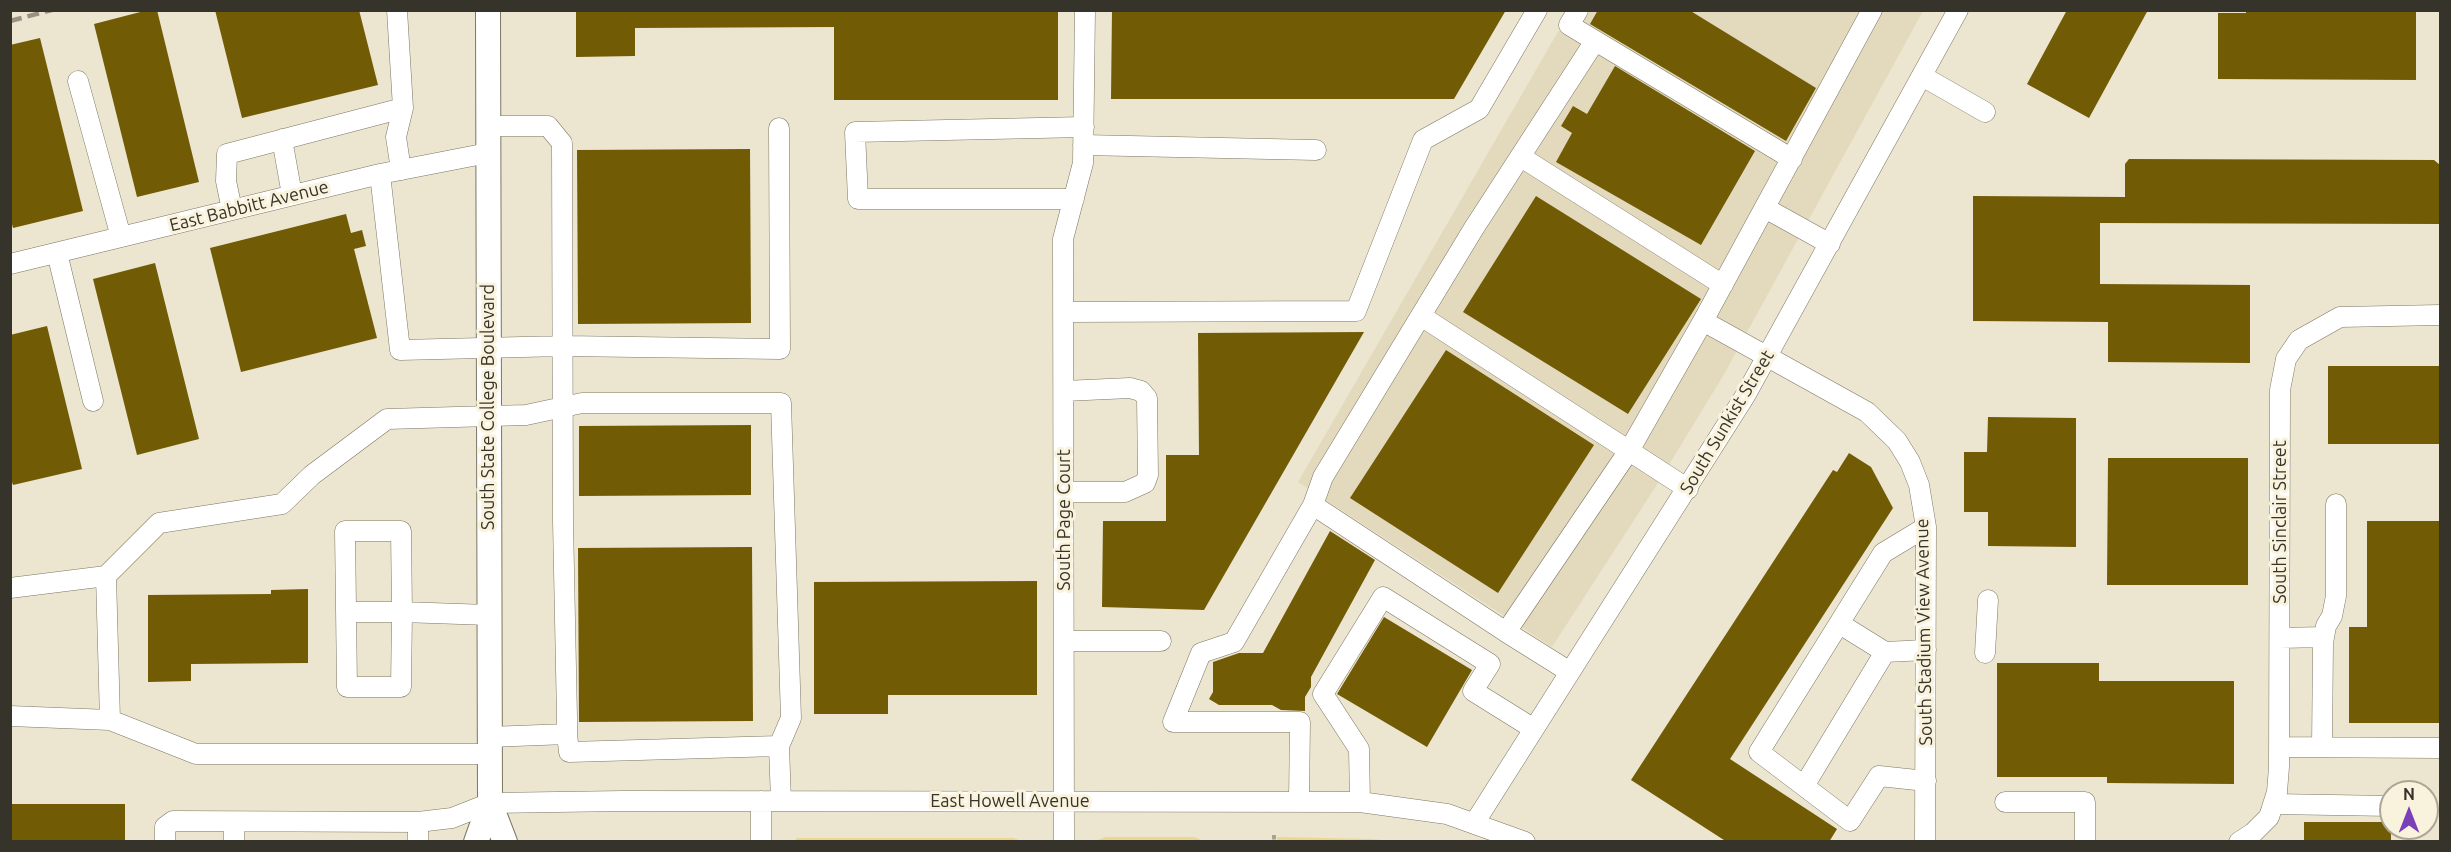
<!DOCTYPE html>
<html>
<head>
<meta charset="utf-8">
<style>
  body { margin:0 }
  #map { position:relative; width:2451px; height:852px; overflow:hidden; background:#ece5cf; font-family:Ubuntu,sans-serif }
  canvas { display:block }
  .frame { position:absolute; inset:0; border:12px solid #36332b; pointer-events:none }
  .north { position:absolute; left:2379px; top:780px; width:60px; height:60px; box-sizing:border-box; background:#f9f2dc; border:2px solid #aba695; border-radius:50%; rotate:0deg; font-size:16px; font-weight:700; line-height:24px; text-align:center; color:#36332b }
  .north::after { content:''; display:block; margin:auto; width:21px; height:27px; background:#7940b7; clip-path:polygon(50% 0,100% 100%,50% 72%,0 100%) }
</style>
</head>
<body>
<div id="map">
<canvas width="2451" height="852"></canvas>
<div class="frame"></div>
<div class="north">N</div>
</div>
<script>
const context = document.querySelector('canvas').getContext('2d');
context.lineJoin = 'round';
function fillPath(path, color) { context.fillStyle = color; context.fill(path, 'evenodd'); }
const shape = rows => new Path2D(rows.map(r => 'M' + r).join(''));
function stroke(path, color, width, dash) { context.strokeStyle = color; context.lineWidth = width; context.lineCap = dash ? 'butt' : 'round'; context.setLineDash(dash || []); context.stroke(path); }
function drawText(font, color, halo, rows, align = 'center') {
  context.font = font + ' Ubuntu,sans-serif'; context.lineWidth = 6; context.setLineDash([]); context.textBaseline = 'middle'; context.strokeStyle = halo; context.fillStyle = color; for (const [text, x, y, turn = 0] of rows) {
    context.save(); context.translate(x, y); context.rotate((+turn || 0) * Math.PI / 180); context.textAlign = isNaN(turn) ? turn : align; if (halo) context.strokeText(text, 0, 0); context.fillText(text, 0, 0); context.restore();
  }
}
fillPath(shape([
  [1570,11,1923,11,1723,376,1656,486,1552,647,1298,482]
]), '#e3dabd');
fillPath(shape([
  [1105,837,1194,837,1204,841,1096,841],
  [1277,837,1371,839,1393,841,1277,842],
  [797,838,1013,838,1022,841,794,841]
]), '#edd690');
fillPath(shape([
  [148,10,157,10,199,182,137,197,94,24],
  [215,10,359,10,378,85,242,118],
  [576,10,1058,10,1058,100,834,100,834,27,635,28,635,56,576,57],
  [1112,10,1506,10,1454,99,1111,99],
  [1598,10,1689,10,1816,88,1786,141,1590,24],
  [2067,10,2148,10,2089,118,2027,84],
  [2246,10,2416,10,2416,80,2218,79,2218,13,2246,13],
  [40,38,83,211,13,228,10,216,10,45],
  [1615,66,1755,151,1701,245,1556,162,1572,133,1561,126,1573,106,1587,114],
  [750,149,751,323,578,324,577,150],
  [2129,159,2434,160,2440,165,2439,224,2100,223,2100,284,2250,285,2250,363,2108,362,2108,322,1973,321,1973,196,2125,197,2125,164],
  [1536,196,1701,299,1628,414,1463,312],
  [346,214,351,233,362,230,366,246,354,249,377,338,241,372,210,248],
  [155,263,199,439,137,455,93,279],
  [47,326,82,469,13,485,10,476,10,335],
  [1364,332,1204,610,1102,607,1103,521,1166,521,1166,455,1199,455,1198,333],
  [1446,350,1594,445,1498,593,1350,498],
  [2328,366,2440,366,2440,444,2328,444],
  [1988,417,2076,418,2076,547,1988,546,1988,512,1964,512,1964,452,1987,452],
  [751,425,751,495,579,496,579,426],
  [1849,453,1871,467,1893,508,1730,759,1837,829,1829,842,1727,842,1631,780,1833,470,1837,472],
  [2108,458,2248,458,2248,585,2107,585],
  [2367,521,2440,521,2440,723,2349,723,2349,627,2367,627],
  [1330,531,1375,560,1311,677,1311,687,1305,697,1305,711,1281,710,1272,705,1219,705,1209,699,1213,692,1213,662,1239,653,1263,653],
  [752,547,753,721,579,722,578,548],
  [1037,581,1037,695,888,695,888,714,814,714,814,582],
  [308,589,308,663,191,664,191,681,148,682,148,595,271,594,271,590],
  [1384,617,1472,670,1427,747,1337,694],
  [1997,663,2099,663,2099,681,2234,681,2234,784,2107,783,2107,777,1997,777],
  [10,804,125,804,125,842,10,842],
  [2304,822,2391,822,2391,842,2304,842]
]), '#715b05');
const minor = shape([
  [397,10,403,108,396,137,401,170],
  [1578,10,1569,25,1792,159],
  [1922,76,1985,112],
  [78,81,121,237],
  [488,126,548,126,562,143,563,521,567,718,567,734,489,737],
  [282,139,292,195],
  [1083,145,1316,150],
  [1521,157,1723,285],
  [380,174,400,350,563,346,780,349,779,128],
  [1074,199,858,199,855,132,1084,127],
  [1765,208,1830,244],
  [232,210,226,181,227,154,403,108],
  [57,253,93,401],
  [10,264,380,174,488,153],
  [1063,312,1356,311,1423,140,1479,109,1537,10],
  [1421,316,1688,489],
  [1703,321,1867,412,1897,441,1910,462,1919,485,1926,527,1925,842],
  [1064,391,1130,388,1141,391,1147,398,1148,475,1145,483,1125,492,1064,492],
  [1313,505,1323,477,1474,228,1595,41],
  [106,576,110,720],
  [10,588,106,576,159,523,282,504,312,475,387,419,526,415,582,403,781,403,791,718,779,746],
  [347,612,402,612,401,687,347,687,345,531,401,531,402,612,489,615],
  [1840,624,1885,652],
  [2280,638,2324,637],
  [1064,641,1161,641],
  [1985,653,1988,600],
  [1570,672,1506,632,1630,449,1703,321,1872,10],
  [10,716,110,720,196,754,489,754],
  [567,734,569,752,779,746,781,801],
  [2279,747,2440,748],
  [2322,747,2323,643,2326,626,2332,616,2336,596,2336,504],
  [1926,781,1879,776,1850,821,1759,752,1883,553,1926,527],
  [1804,786,1885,652,1926,650],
  [761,801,761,842],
  [1299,801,1300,722,1173,722,1201,653,1234,642,1313,505,1506,632],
  [1360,802,1359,749,1323,694,1383,597,1490,664,1473,691,1534,729],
  [2005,802,2085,802,2085,842],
  [2273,804,2391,806],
  [418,822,418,842],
  [1475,822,1745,396,1958,10],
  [165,842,165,827,173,821,418,822,452,818,490,803,623,801,1360,802,1447,814,1525,842],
  [234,842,234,822],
  [1064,842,1063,239,1083,163,1085,10],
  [2239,842,2253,833,2269,817,2277,792,2279,767,2280,390,2286,359,2299,340,2340,317,2440,315]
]);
const major = shape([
  [490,803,505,842],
  [476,842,490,803,488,10]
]);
stroke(minor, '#7c7663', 21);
stroke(major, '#7c7663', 26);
stroke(shape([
  [1274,835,1274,842]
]), '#a7a291', 4, [4.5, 4.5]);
stroke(minor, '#fff', 20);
stroke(major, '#fff', 24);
stroke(shape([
  [10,21,52,10]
]), '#979283', 4.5, [12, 6]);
drawText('18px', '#36332b', '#f9f2dc', [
  ["East Babbitt Avenue",249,206,-14],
  ["South State College Boulevard",488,407,-90],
  ["South Sunkist Street",1727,422,-59],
  ["South Page Court",1064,520,-90],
  ["South Sinclair Street",2280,522,-90],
  ["South Stadium View Avenue",1924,632,-91],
  ["East Howell Avenue",1010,801]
]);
</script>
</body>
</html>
